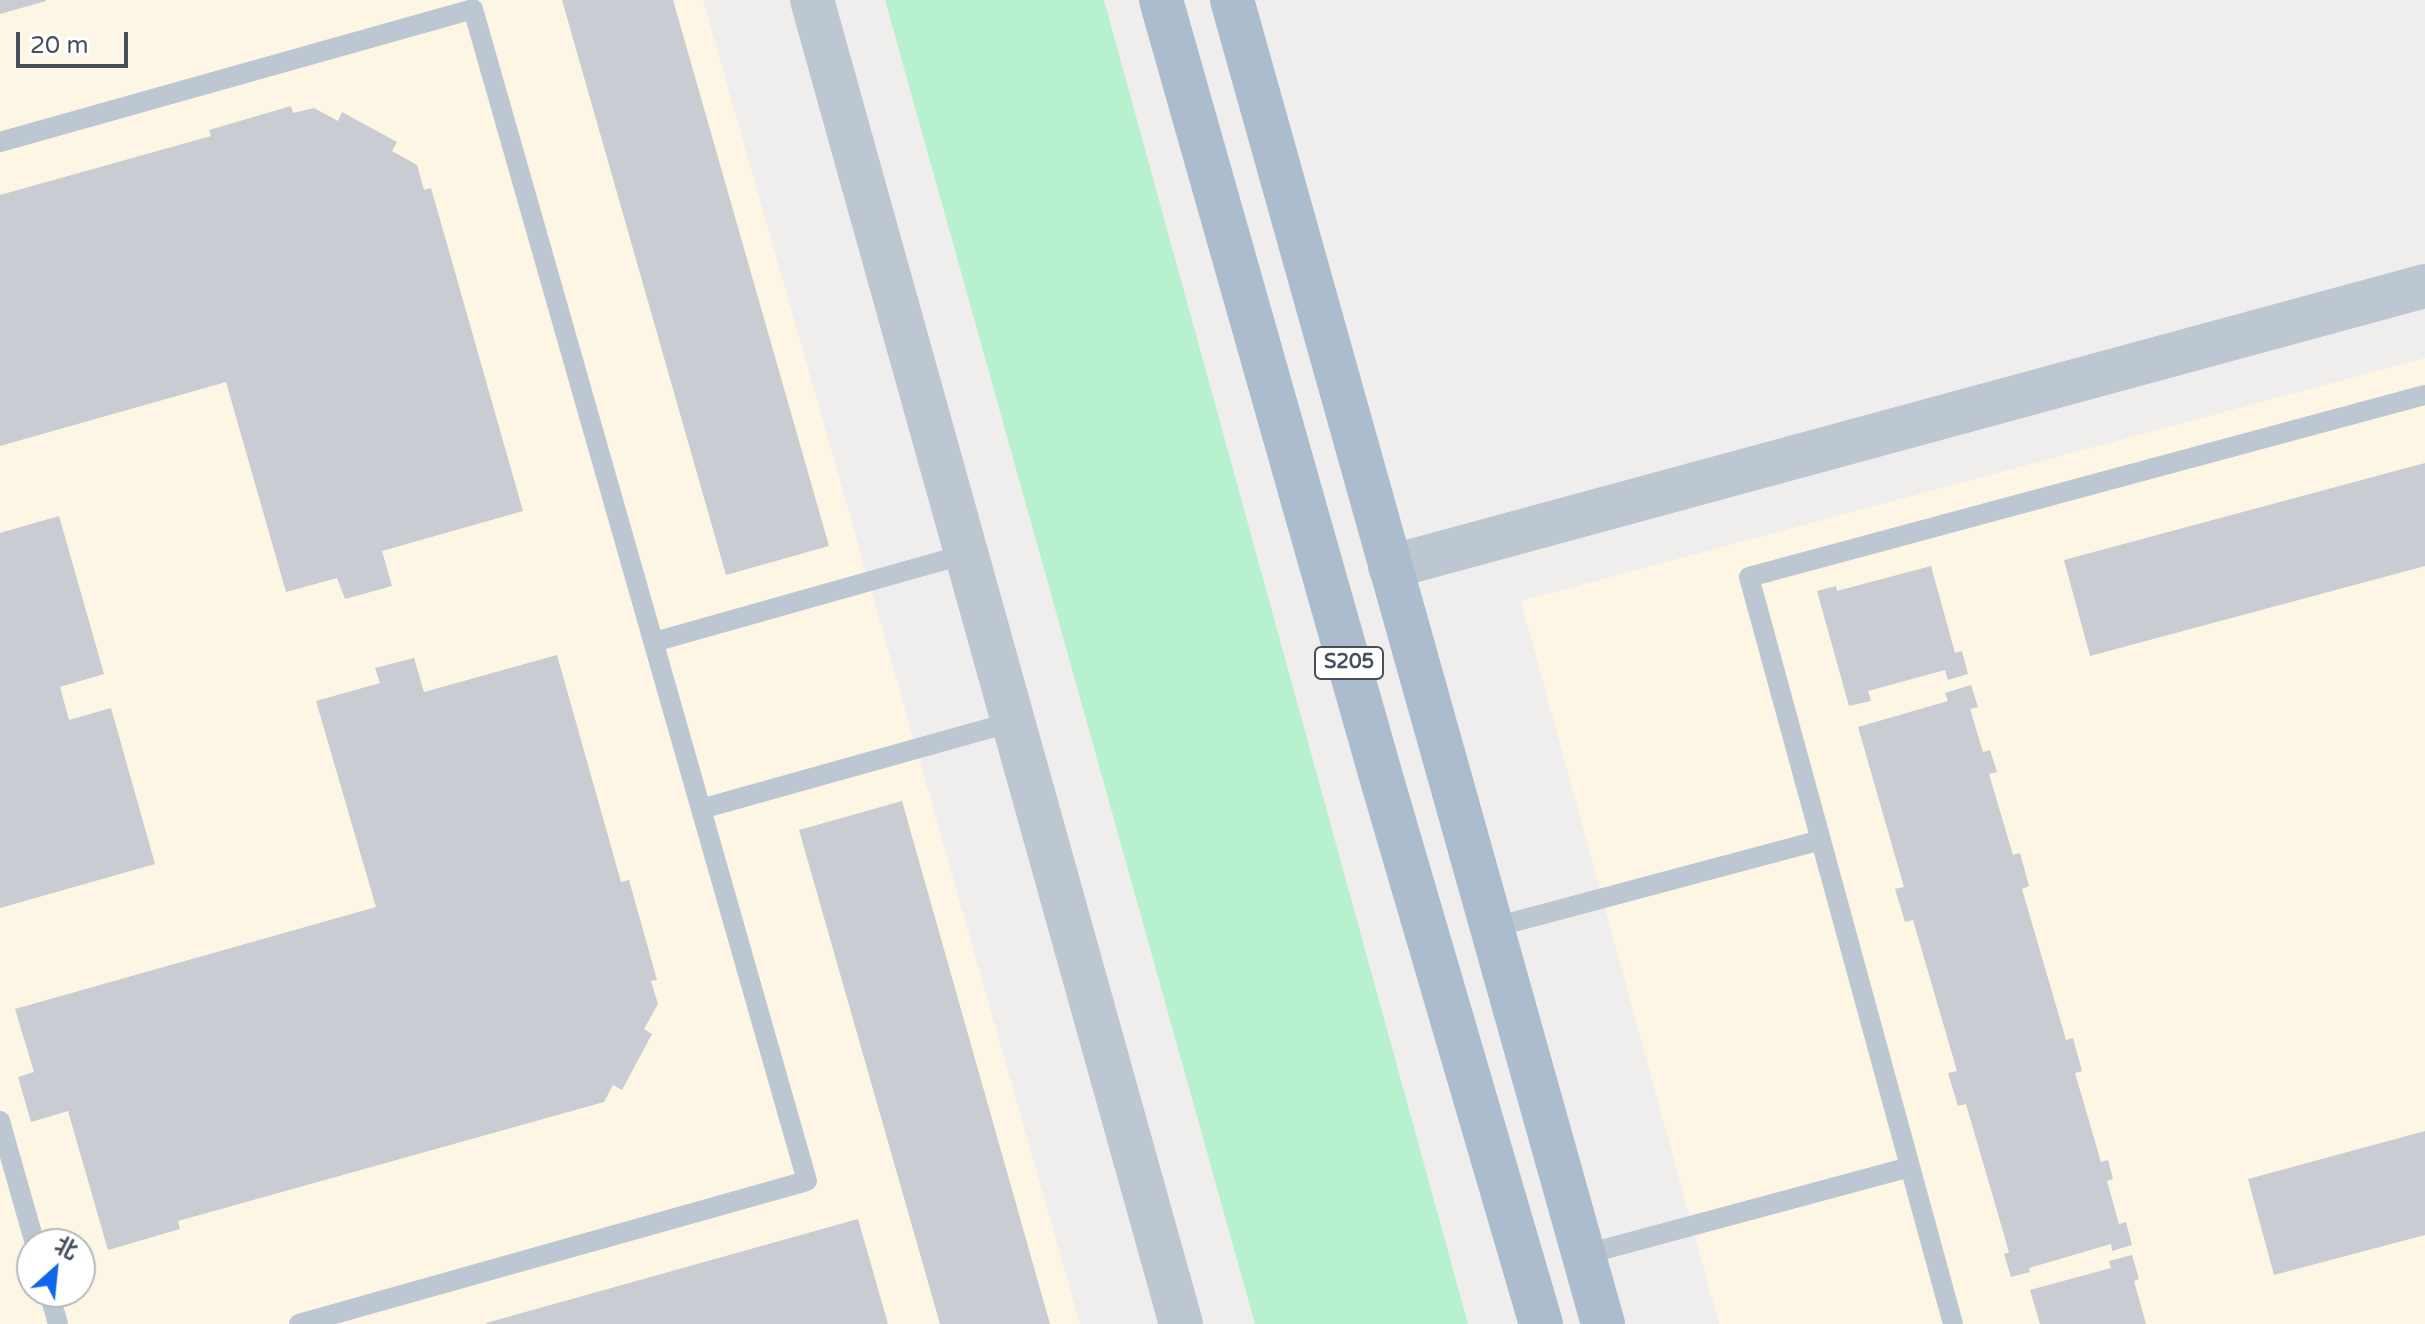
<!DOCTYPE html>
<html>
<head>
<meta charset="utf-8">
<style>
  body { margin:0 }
  #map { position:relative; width:2425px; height:1324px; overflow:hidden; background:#f0eded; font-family:"Varela Round","Noto Sans SC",sans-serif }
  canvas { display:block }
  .north { position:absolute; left:16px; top:1228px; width:80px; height:80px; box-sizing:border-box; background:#fff; border:2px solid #b5b9be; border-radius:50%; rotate:27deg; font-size:22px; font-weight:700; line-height:32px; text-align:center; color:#45505c }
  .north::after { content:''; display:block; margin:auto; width:28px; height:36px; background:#0e68e9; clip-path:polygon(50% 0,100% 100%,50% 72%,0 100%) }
  .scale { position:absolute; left:16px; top:32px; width:112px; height:36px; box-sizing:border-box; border:4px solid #45505c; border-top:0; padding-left:10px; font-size:24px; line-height:28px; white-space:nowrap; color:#45505c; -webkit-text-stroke:6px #fff; paint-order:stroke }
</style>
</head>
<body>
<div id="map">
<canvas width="2425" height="1324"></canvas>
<div class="north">北</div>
<div class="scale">20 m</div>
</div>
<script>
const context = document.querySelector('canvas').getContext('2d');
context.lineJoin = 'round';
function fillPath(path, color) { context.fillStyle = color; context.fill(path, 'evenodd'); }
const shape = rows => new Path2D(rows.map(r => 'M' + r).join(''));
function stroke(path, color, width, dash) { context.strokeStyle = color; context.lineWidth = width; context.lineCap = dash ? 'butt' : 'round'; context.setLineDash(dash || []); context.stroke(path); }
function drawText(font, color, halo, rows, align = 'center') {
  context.font = font + ' "Varela Round",sans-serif'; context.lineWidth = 7; context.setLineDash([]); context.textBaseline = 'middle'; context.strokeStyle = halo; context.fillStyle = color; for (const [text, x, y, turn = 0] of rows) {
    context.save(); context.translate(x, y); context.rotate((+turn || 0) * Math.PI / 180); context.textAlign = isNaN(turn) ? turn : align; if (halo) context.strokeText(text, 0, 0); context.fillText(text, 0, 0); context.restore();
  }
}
fillPath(shape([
  [0,0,703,0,1080,1324,0,1324],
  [32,1244,80,1244,80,1292,32,1292],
  [2425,358,2425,1324,1719,1324,1521,601]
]), '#fdf6e5');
fillPath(shape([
  [885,0,1104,0,1468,1324,1255,1324]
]), '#b8f1d0');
fillPath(shape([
  [0,0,46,0,46,1,0,14],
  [562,0,673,0,829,546,726,575],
  [291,106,293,113,314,108,338,121,342,112,397,142,392,151,417,165,424,190,431,188,523,511,382,551,392,586,345,599,337,578,286,592,226,382,0,446,0,195,211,136,209,130],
  [2425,463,2425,566,2090,656,2064,560],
  [59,516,104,674,60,687,69,720,111,708,155,864,0,908,0,533],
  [1931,566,1955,653,1962,651,1968,674,1948,680,1945,670,1868,691,1871,701,1849,706,1817,591,1836,586,1837,591],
  [557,655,621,882,629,880,657,980,651,981,658,1004,644,1029,652,1034,622,1090,613,1085,604,1102,178,1221,180,1229,108,1250,68,1111,31,1122,18,1077,34,1072,15,1009,376,907,316,701,380,683,375,668,414,658,424,692],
  [1971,685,1978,707,1970,709,1983,752,1990,750,1997,772,1989,774,2013,855,2020,853,2029,886,2022,889,2066,1040,2073,1038,2082,1071,2075,1073,2101,1162,2108,1160,2113,1179,2107,1181,2119,1224,2126,1222,2132,1245,2112,1251,2111,1244,2029,1268,2030,1272,2011,1277,2004,1254,2009,1252,1966,1104,1958,1106,1948,1073,1957,1071,1913,920,1905,922,1895,889,1904,887,1858,727,1948,701,1945,693],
  [902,801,1050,1324,940,1324,799,830],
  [2425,1131,2425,1235,2274,1275,2248,1179],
  [858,1219,888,1324,486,1324,486,1323],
  [2132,1255,2139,1279,2134,1281,2146,1324,2040,1324,2030,1290,2111,1268,2109,1261]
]), '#caccd3');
stroke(shape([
  [0,142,473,9,807,1181,299,1324],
  [654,642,966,554],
  [701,809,1012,722],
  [1491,928,1821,840],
  [0,1121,35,1244],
  [1583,1255,1910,1167],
  [49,1292,58,1324],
  [1953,1324,1749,577,2425,395]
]), '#bdc7d1', 20);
stroke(shape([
  [812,0,1181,1324],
  [1390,567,2425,286]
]), '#bdc7d1', 44);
stroke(shape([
  [1161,0,1382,780,1541,1324],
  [1232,0,1603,1324]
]), '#abbcce', 44);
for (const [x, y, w] of [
  [1349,663,68]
]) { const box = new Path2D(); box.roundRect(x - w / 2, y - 16, w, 32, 6); context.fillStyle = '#fff'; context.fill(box); stroke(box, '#45505c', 2); }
drawText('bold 20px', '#45505c', null, [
  ["S205",1349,663]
]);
</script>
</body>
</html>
